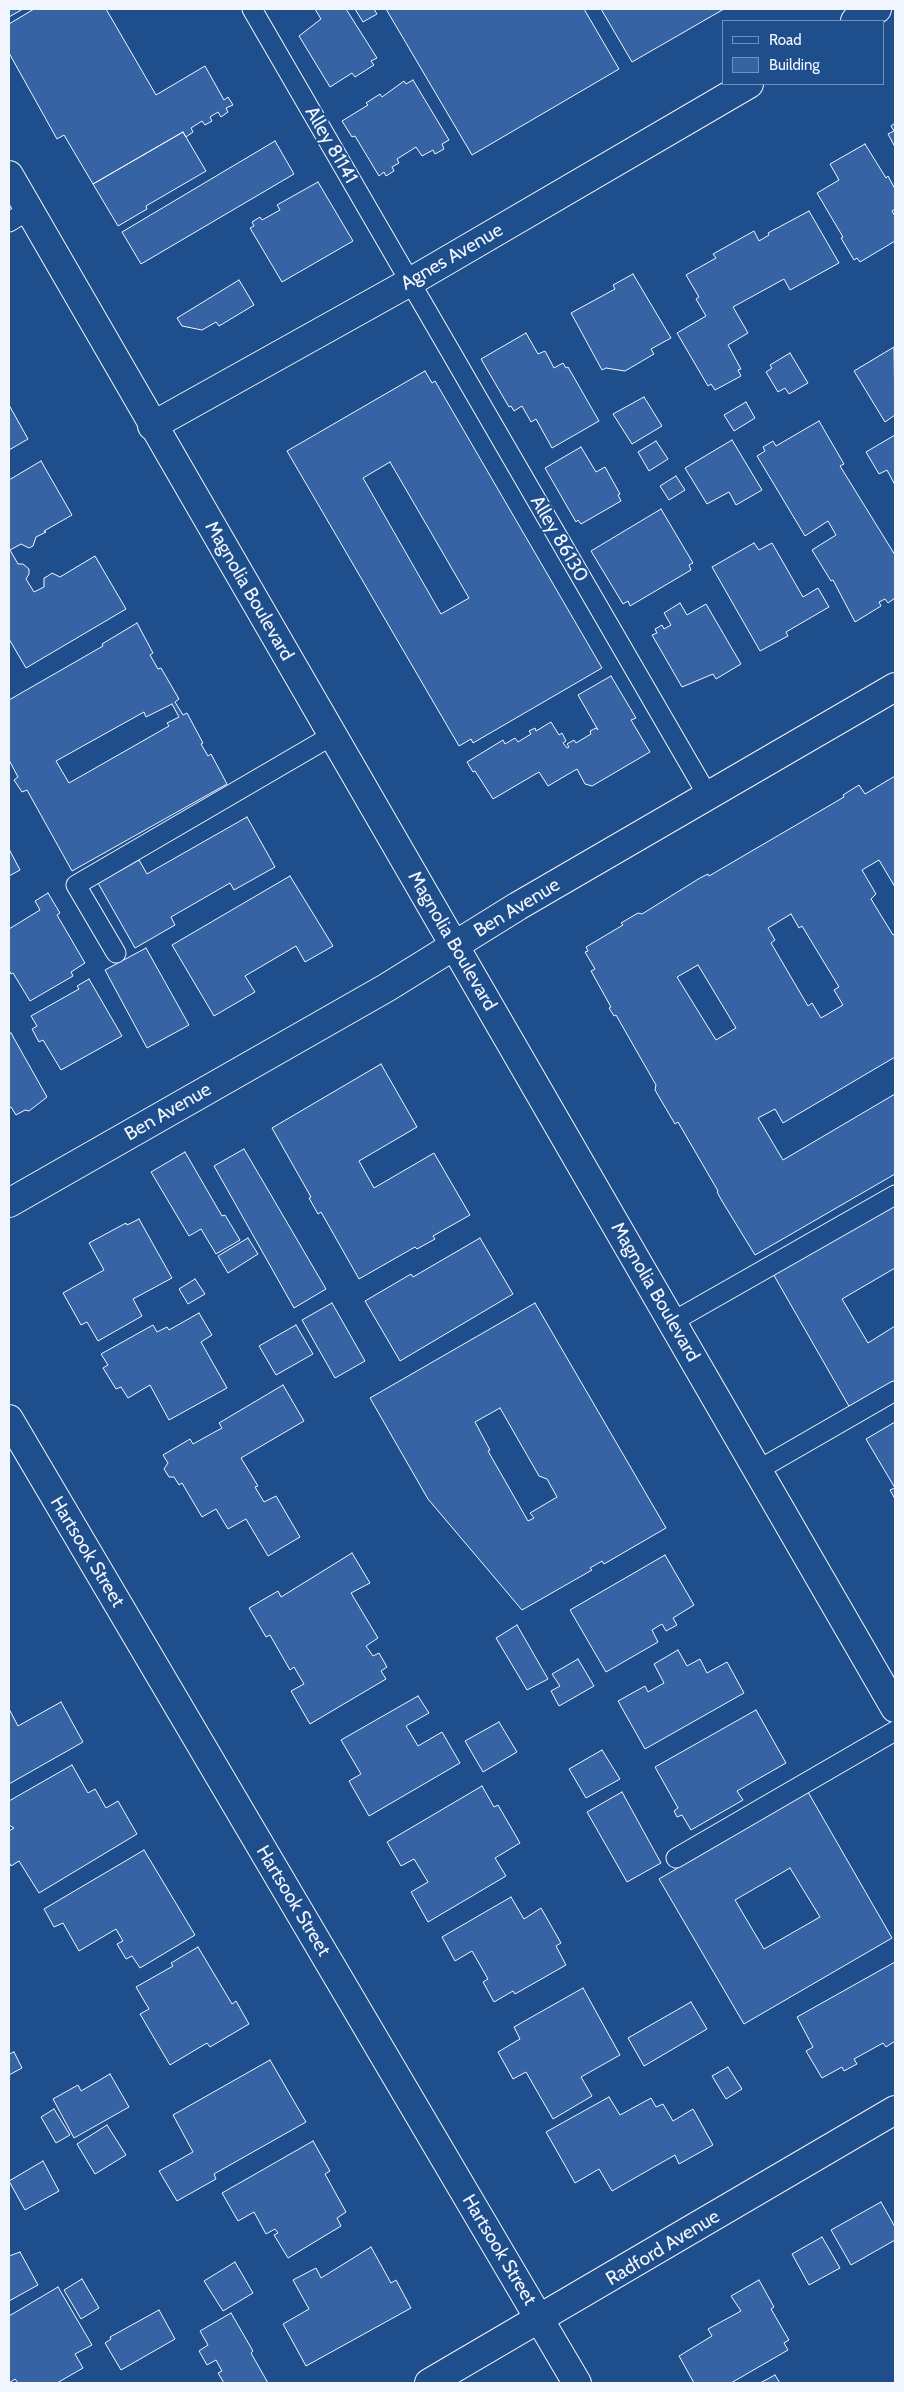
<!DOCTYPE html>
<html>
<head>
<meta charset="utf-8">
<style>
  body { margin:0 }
  #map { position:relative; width:904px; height:2392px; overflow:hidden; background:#1f4e8c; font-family:Cabin,sans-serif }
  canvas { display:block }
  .frame { position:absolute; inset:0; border:10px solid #f2f6ff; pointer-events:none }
  .legend { position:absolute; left:722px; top:20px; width:162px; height:65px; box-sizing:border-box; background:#1f4e8c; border:1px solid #7391ba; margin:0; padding:6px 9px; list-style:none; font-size:15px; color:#f2f6ff }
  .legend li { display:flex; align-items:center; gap:10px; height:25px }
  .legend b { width:25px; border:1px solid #7391ba }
</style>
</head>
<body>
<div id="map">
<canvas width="904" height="2392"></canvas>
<div class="frame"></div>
<ul class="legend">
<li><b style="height:6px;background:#1f4e8c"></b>Road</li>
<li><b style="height:14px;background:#3563a3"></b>Building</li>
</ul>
</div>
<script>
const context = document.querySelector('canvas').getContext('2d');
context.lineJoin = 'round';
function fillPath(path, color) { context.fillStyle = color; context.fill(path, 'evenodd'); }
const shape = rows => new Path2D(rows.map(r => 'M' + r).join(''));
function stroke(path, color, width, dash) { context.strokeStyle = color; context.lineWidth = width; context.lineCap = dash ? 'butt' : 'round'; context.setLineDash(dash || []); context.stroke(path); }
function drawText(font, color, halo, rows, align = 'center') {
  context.font = font + ' Cabin,sans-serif'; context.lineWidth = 4; context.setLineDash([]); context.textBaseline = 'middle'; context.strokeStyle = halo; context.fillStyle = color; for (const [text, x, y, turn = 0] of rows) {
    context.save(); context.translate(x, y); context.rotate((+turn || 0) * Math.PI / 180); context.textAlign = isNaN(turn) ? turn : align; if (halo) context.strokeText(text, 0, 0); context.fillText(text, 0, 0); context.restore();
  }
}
const building = shape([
  [9,9,23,9,9,17,9,9],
  [34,9,106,9,156,95,205,66,224,100,228,97,233,105,226,108,228,112,221,117,218,112,210,117,212,121,205,125,202,121,191,128,193,132,186,137,183,132,93,184,64,135,57,139,9,53,9,24,34,9],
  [315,9,346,9,377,58,371,61,374,65,355,77,352,73,330,87,299,36,321,19,315,9],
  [355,9,374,9,377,14,363,22,355,9],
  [386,9,584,9,619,69,472,155,386,9],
  [601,9,724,9,632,62,601,9],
  [413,80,449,140,442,144,444,149,435,154,433,150,422,156,416,147,397,159,399,163,392,167,394,171,386,176,384,172,379,176,355,136,352,137,342,121,368,105,366,103,380,94,382,97,404,81,406,84,413,80],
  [895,123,895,147,888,134,894,131,891,126,895,123],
  [183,132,206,171,146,206,147,209,118,226,93,184,183,132],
  [275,141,294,174,141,264,122,232,275,141],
  [865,144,886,178,888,176,895,189,895,209,892,211,895,216,895,241,860,262,857,258,854,260,841,238,843,237,817,193,839,180,830,164,865,144],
  [318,182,353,241,282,282,250,228,254,226,252,222,260,217,262,220,280,210,277,205,318,182],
  [809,211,839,263,790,290,784,279,733,307,748,333,728,345,741,369,738,370,741,376,715,390,711,384,708,386,677,333,706,316,696,299,699,297,686,275,716,258,713,254,754,231,759,241,769,235,768,233,809,211],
  [633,274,671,338,651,349,654,354,625,371,606,368,602,370,571,313,615,289,613,285,633,274],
  [239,280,254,305,219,326,216,322,202,330,182,326,177,318,239,280],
  [526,333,538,354,545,351,554,368,563,363,566,368,568,367,599,421,552,448,536,419,531,422,522,406,514,411,511,406,509,407,481,359,526,333],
  [894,347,895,415,885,422,854,371,894,347],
  [790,353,808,383,789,394,785,388,778,392,766,372,772,368,770,365,790,353],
  [425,371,432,383,435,381,602,668,473,743,471,739,459,746,287,451,425,371],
  [390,462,469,598,441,614,363,478,390,462],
  [644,397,662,426,632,444,613,414,644,397],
  [746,402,755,418,734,431,724,415,746,402],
  [9,405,28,439,9,450,9,405],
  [819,421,844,464,840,466,895,555,895,598,888,603,885,599,879,602,881,606,855,622,833,580,831,581,812,550,836,535,828,521,805,536,757,456,765,451,763,447,773,441,776,446,819,421],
  [895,435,895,485,887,470,879,474,866,452,895,435],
  [732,440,762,490,736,505,729,492,707,504,685,468,732,440],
  [656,441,668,459,649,471,638,452,656,441],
  [581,447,596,472,605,467,620,494,618,495,621,501,581,524,578,520,576,522,545,468,581,447],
  [41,461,72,515,44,531,46,532,36,537,33,546,29,548,21,544,10,550,18,564,23,564,29,569,29,574,26,579,34,592,44,587,44,578,48,576,52,573,60,577,95,556,126,609,26,668,9,639,9,480,41,461],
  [676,476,685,490,669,500,660,486,676,476],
  [661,509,693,563,689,565,691,570,630,606,628,601,623,604,591,551,661,509],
  [754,543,759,550,772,543,803,597,818,588,829,607,786,632,788,636,760,651,712,567,754,543],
  [680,603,687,615,706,604,741,664,716,679,713,674,682,687,652,635,657,633,655,629,662,625,664,629,671,625,664,613,680,603],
  [137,623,153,653,150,655,158,669,161,668,179,699,175,702,183,715,187,713,203,743,201,744,208,756,211,754,227,784,72,871,27,790,22,792,14,780,18,777,9,760,9,700,103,646,102,644,137,623],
  [172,704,179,717,167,723,169,726,69,783,56,761,144,712,146,717,172,704],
  [611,676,636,718,631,720,650,752,592,786,585,784,577,769,548,786,539,772,493,799,475,771,473,772,467,762,503,740,505,744,515,738,518,742,531,734,529,731,535,728,536,731,551,722,559,735,562,733,566,741,563,743,567,748,569,747,567,744,574,740,576,743,591,734,590,731,596,728,598,730,578,695,611,676],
  [895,776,895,887,879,860,862,870,876,894,871,899,893,935,895,934,895,1057,783,1123,775,1109,758,1118,783,1160,895,1094,895,1174,755,1255,722,1201,717,1192,718,1191,678,1122,675,1124,655,1090,656,1085,616,1015,614,1016,609,1008,611,1007,591,971,595,969,585,952,588,951,586,947,623,925,621,923,638,913,642,914,700,878,708,874,709,876,844,797,843,795,859,785,865,794,895,776],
  [791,914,799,928,802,926,839,987,834,990,843,1005,821,1018,812,1003,808,1006,771,943,775,940,768,928,791,914],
  [698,965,736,1028,716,1040,677,977,698,965],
  [247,817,275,867,234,890,230,883,171,917,175,925,135,948,98,883,139,860,147,874,247,817],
  [9,849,20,870,9,876,9,849],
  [290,876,333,946,305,962,296,946,245,976,255,992,214,1016,172,945,290,876],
  [48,893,60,913,57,915,85,963,71,972,73,976,30,1001,13,973,11,974,9,970,9,929,40,910,35,901,48,893],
  [146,948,189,1025,147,1048,105,970,146,948],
  [89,979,122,1036,61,1070,43,1040,39,1042,32,1029,37,1026,31,1016,79,989,77,986,89,979],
  [11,1033,47,1097,29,1111,25,1110,16,1115,11,1107,9,1108,9,1034,11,1033],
  [381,1064,417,1127,359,1161,374,1188,434,1153,470,1215,433,1236,435,1239,417,1249,415,1247,359,1279,321,1212,318,1214,309,1198,311,1197,272,1128,381,1064],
  [244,1149,326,1289,294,1308,214,1166,244,1149],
  [185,1152,222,1216,225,1215,240,1240,216,1254,201,1229,189,1236,151,1172,185,1152],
  [895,1202,895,1268,842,1299,868,1343,895,1326,895,1392,854,1415,772,1272,895,1202],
  [139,1219,172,1278,133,1299,142,1316,98,1341,87,1322,81,1325,63,1293,104,1270,89,1243,126,1223,127,1225,139,1219],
  [248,1238,258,1254,228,1273,218,1256,248,1238],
  [480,1238,513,1294,400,1361,365,1301,411,1274,413,1277,480,1238],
  [195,1279,205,1294,188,1304,179,1289,195,1279],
  [332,1303,365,1361,335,1378,302,1320,332,1303],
  [535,1303,666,1528,604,1564,602,1561,590,1568,592,1570,522,1610,428,1499,370,1398,535,1303],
  [500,1408,539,1476,547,1479,557,1497,530,1513,534,1518,528,1521,488,1451,490,1450,475,1422,500,1408],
  [199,1313,212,1335,201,1342,227,1388,169,1420,150,1385,128,1398,121,1387,116,1389,103,1368,108,1365,101,1354,153,1325,157,1332,167,1327,169,1330,199,1313],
  [296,1325,313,1354,276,1375,259,1346,296,1325],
  [283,1385,304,1421,241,1458,258,1486,255,1487,264,1502,276,1496,300,1537,268,1556,246,1519,228,1529,216,1509,202,1517,182,1483,179,1485,174,1477,169,1477,164,1469,168,1463,163,1455,190,1439,193,1444,222,1428,219,1423,283,1385],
  [895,1422,895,1499,890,1490,895,1488,866,1439,895,1422],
  [352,1553,370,1583,351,1593,378,1638,366,1646,373,1656,379,1653,387,1667,381,1671,386,1679,310,1724,291,1691,304,1684,294,1667,290,1670,270,1635,266,1637,249,1608,278,1591,281,1597,352,1553],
  [665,1555,694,1605,673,1618,677,1625,666,1631,662,1624,652,1630,658,1642,606,1672,570,1610,665,1555],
  [517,1625,548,1679,527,1690,496,1638,517,1625],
  [678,1650,687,1666,700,1659,707,1673,727,1662,744,1693,645,1749,618,1701,645,1686,648,1692,664,1683,654,1664,678,1650],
  [578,1659,594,1686,559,1706,551,1691,560,1686,552,1674,578,1659],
  [418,1696,429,1713,406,1726,418,1746,442,1732,460,1763,369,1816,349,1781,361,1774,341,1740,418,1696],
  [61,1702,83,1742,9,1784,9,1709,18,1726,61,1702],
  [756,1710,786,1763,737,1791,743,1800,691,1830,682,1815,677,1817,674,1811,678,1808,655,1767,756,1710],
  [499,1722,517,1752,483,1772,465,1741,499,1722],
  [602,1750,620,1779,586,1798,569,1769,602,1750],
  [72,1765,88,1793,95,1789,106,1808,118,1801,137,1834,39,1893,19,1861,11,1866,9,1862,9,1831,14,1828,9,1825,9,1801,72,1765],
  [482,1786,494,1807,498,1805,520,1843,495,1858,506,1876,428,1922,411,1892,428,1882,414,1859,401,1866,387,1842,482,1786],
  [622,1792,661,1863,627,1882,587,1812,622,1792],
  [808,1792,892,1938,744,2024,659,1879,808,1792],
  [790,1868,820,1917,764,1949,735,1900,790,1868],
  [144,1850,195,1935,140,1968,132,1956,126,1959,117,1944,123,1941,116,1929,79,1951,63,1923,54,1927,44,1909,144,1850],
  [511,1897,524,1919,541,1908,561,1943,556,1946,566,1965,515,1994,513,1991,494,2002,483,1982,488,1979,472,1951,455,1961,442,1937,511,1897],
  [198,1947,232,2004,236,2001,249,2024,210,2047,207,2043,170,2065,140,2014,149,2009,136,1987,173,1966,171,1963,198,1947],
  [895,1962,895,2041,886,2047,883,2043,854,2059,857,2064,844,2071,842,2067,822,2078,806,2051,813,2047,797,2017,895,1962],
  [583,1988,620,2055,581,2077,592,2096,553,2119,526,2072,513,2079,498,2052,520,2039,514,2027,583,1988],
  [691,2002,707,2029,644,2066,628,2038,691,2002],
  [14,2052,22,2068,9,2075,9,2054,14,2052],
  [270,2060,306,2122,214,2174,216,2179,177,2201,159,2171,193,2152,173,2115,270,2060],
  [728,2067,742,2089,726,2099,712,2076,728,2067],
  [110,2074,129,2107,74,2138,53,2099,78,2085,81,2091,110,2074],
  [609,2097,620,2115,651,2098,656,2107,663,2104,673,2121,693,2109,713,2145,679,2164,675,2155,612,2191,599,2169,575,2183,546,2132,609,2097],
  [54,2109,70,2135,56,2143,41,2117,54,2109],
  [107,2125,126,2155,95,2174,77,2144,107,2125],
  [313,2141,330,2171,325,2174,346,2212,337,2218,341,2226,288,2258,274,2235,278,2233,275,2229,266,2234,254,2212,238,2221,222,2193,313,2141],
  [43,2161,59,2191,25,2210,9,2181,43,2161],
  [881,2202,895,2227,895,2240,851,2265,831,2230,881,2202],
  [822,2237,840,2268,809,2285,792,2254,822,2237],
  [371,2247,391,2283,396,2280,411,2308,306,2366,283,2324,309,2309,293,2280,316,2268,321,2278,371,2247],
  [20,2252,38,2285,9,2301,9,2256,20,2252],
  [235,2262,253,2293,223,2311,204,2281,235,2262],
  [82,2279,99,2308,81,2319,64,2290,82,2279],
  [759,2280,774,2307,771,2309,789,2340,784,2343,788,2350,731,2383,694,2383,679,2356,712,2336,708,2329,741,2311,731,2296,759,2280],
  [58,2287,92,2345,75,2354,83,2368,57,2383,18,2383,15,2379,9,2383,9,2316,58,2287],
  [159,2310,175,2339,121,2370,105,2343,111,2339,110,2337,159,2310],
  [231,2313,253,2351,251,2353,268,2383,224,2383,218,2373,222,2371,216,2360,207,2365,199,2351,208,2345,200,2331,231,2313],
  [775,2375,780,2383,760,2383,775,2375]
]);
fillPath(building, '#3563a3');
stroke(building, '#f2f6ff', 1);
const lane = shape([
  [252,9,708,796],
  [9,222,29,210],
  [116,953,76,885,333,735],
  [672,1322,895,1195],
  [758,1470,895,1391],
  [676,1858,895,1731]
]);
const street = shape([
  [855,21,877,9],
  [152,426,410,282,749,84],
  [9,1203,386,988,518,906,895,687],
  [9,1419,577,2383],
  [429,2383,895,2110]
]);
const secondary = shape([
  [9,175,895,1708]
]);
stroke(lane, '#f2f6ff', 21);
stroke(street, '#f2f6ff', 30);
stroke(secondary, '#f2f6ff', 30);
stroke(lane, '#1f4e8c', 19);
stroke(street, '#1f4e8c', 28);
stroke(secondary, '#1f4e8c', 28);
drawText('19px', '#f2f6ff', '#1f4e8c', [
  ["Alley 81141",331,145,60],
  ["Agnes Avenue",452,257,-30],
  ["Alley 86130",559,539,60],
  ["Magnolia Boulevard",249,591,60],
  ["Ben Avenue",517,908,-31],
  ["Magnolia Boulevard",452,941,60],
  ["Ben Avenue",168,1112,-30],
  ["Magnolia Boulevard",655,1292,60],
  ["Hartsook Street",87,1552,59],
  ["Hartsook Street",293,1901,59],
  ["Radford Avenue",663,2248,-31],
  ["Hartsook Street",499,2250,59]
]);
</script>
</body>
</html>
